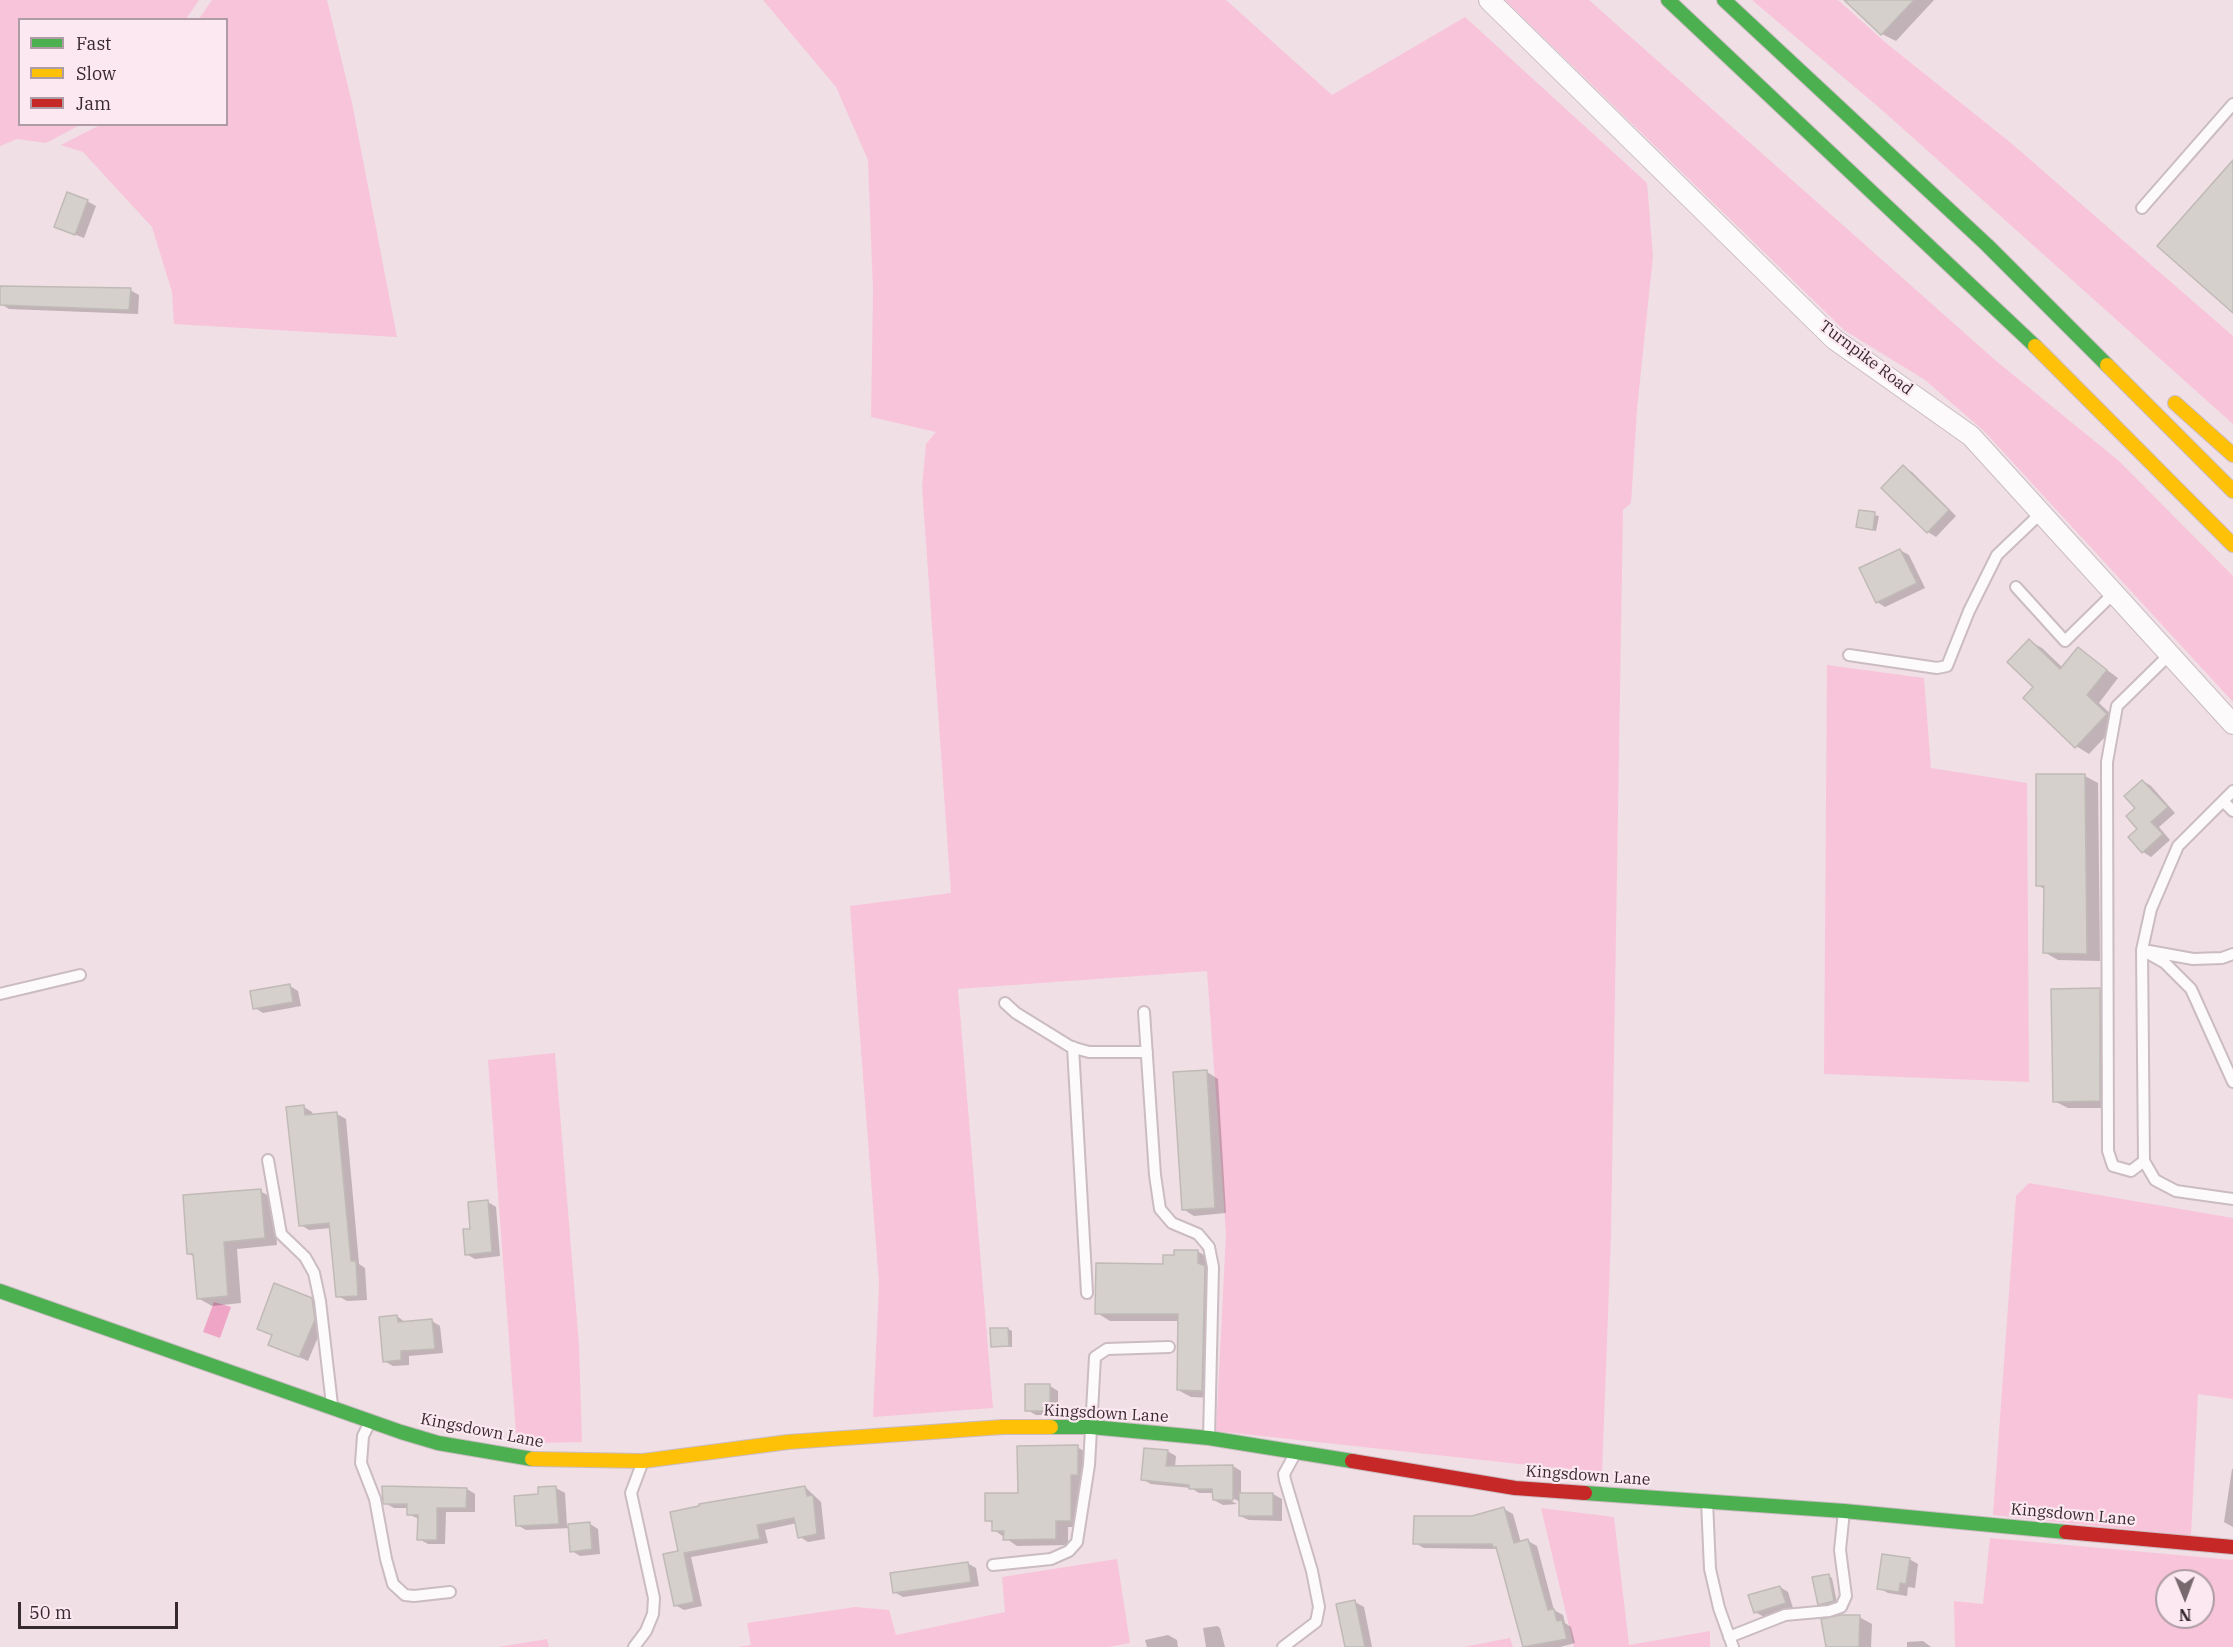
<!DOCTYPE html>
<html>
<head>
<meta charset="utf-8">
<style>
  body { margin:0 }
  #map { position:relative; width:2233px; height:1647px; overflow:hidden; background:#f0dfe5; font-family:"IBM Plex Serif",serif }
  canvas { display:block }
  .legend { position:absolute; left:18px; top:18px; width:210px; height:108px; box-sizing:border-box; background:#fce8f0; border:2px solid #ad9ca3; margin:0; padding:8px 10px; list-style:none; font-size:18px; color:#372a2f }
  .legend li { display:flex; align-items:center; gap:12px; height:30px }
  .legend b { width:30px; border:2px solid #ad9ca3 }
  .north { position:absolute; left:2155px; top:1569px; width:60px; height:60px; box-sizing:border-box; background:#fce8f0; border:2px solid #ad9ca3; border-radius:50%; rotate:179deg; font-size:16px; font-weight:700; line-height:24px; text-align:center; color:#372a2f }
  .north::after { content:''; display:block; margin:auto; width:21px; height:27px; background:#78696f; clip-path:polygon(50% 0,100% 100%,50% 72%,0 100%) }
  .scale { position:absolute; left:18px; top:1602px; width:160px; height:27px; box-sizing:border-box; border:3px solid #372a2f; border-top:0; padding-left:8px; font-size:18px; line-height:21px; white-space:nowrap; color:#372a2f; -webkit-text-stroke:4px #fce8f0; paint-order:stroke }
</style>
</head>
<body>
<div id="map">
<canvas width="2233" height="1647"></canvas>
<ul class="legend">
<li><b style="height:8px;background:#4caf50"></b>Fast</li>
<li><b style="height:8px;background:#ffc107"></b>Slow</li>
<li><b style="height:8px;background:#c62828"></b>Jam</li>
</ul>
<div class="north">N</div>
<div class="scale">50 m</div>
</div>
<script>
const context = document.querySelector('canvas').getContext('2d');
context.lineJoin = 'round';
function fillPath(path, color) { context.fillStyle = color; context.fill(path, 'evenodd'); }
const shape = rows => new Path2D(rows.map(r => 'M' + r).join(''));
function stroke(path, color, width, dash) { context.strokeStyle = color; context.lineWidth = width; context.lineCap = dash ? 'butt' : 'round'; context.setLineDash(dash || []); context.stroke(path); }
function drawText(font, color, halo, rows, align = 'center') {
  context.font = font + ' "IBM Plex Serif",serif'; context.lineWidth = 4.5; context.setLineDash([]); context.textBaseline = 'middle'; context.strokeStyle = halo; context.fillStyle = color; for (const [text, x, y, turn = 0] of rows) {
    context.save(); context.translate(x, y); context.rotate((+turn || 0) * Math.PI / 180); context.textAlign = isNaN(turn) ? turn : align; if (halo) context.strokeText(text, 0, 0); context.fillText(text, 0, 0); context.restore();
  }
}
fillPath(shape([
  [0,0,199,0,186,19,20,20,20,124,80,125,46,143,17,139,0,146],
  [212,0,327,0,352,103,397,337,174,324,172,292,152,227,83,152,61,145,100,125,226,124,226,20,199,19],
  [763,0,1226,0,1332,95,1465,17,1647,183,1653,256,1637,409,1631,503,1623,510,1611,1235,1602,1473,1216,1431,1226,1234,1207,971,958,989,993,1408,873,1417,879,1284,850,906,951,893,922,487,926,444,936,432,871,417,873,291,868,160,836,87],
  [1505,0,1589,0,1995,360,2119,461,2233,576,2233,702,1984,431,1925,380,1844,330],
  [1752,0,1838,0,1886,43,2011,143,2233,336,2233,424,1882,110],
  [1827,665,1924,678,1931,768,2027,783,2029,1082,1824,1074],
  [555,1053,579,1345,582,1442,542,1443,516,1434,488,1060],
  [2029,1183,2233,1218,2233,1399,2198,1394,2191,1536,1993,1515,2016,1196],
  [1541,1508,1614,1517,1629,1645,1710,1631,1710,1647,1574,1647],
  [1990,1538,2233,1560,2233,1647,1955,1647,1954,1601,1983,1604],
  [2167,1581,2203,1581,2203,1617,2167,1617],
  [1117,1559,1130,1643,1108,1647,737,1647,751,1645,747,1623,855,1607,889,1610,896,1635,1005,1612,1002,1577],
  [1510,1638,1513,1647,1464,1647],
  [547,1639,549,1647,498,1647]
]), '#f8c4d9');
fillPath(shape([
  [214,1302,231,1307,220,1338,203,1332]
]), '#efa6c6');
fillPath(shape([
  [1845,0,1934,0,1896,41,1882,34],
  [87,201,96,206,84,238,56,227],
  [130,290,139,295,138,314,9,309,1,304],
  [1903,467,1912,472,1956,516,1936,537,1928,532],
  [1860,512,1879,516,1876,531,1858,527],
  [1900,550,1909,555,1925,588,1885,607,1877,602],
  [2029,641,2042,648,2063,668,2078,649,2118,678,2099,703,2119,722,2089,754,2076,746,2036,687],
  [2085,776,2098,783,2100,961,2058,960,2044,952,2046,890,2037,885],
  [2143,781,2151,786,2175,813,2159,827,2170,840,2151,857,2143,852,2140,829,2137,808],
  [290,986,298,991,301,1006,263,1013,255,1008],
  [2100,990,2113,997,2113,1108,2068,1108,2054,1101],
  [1207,1072,1218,1079,1226,1213,1194,1216,1183,1209],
  [304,1107,312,1112,313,1116,337,1114,346,1119,359,1264,365,1268,367,1300,347,1301,338,1296,331,1228,309,1230,301,1225],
  [260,1191,274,1199,277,1245,237,1249,241,1303,212,1306,198,1298,195,1257,189,1254],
  [488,1202,496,1207,500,1256,475,1259,466,1254,472,1230],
  [1197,1251,1211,1259,1211,1270,1218,1275,1215,1398,1191,1397,1178,1390,1179,1321,1110,1321,1097,1313],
  [311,1300,320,1305,323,1325,308,1361,270,1344,274,1336,258,1328],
  [397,1316,406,1323,432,1321,440,1326,443,1353,409,1356,409,1365,393,1366,384,1361],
  [1008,1329,1012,1331,1012,1347,992,1346],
  [1050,1386,1058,1391,1058,1415,1036,1415,1027,1410],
  [1077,1447,1089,1454,1083,1527,1068,1527,1068,1545,1017,1546,994,1530,994,1524,987,1520],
  [1167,1451,1176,1456,1175,1467,1233,1466,1241,1471,1241,1494,1273,1494,1282,1499,1282,1521,1249,1520,1240,1516,1240,1502,1227,1495,1226,1498,1237,1504,1223,1505,1214,1500,1214,1493,1199,1493,1191,1488,1151,1484,1142,1479],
  [2232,1469,2233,1469,2233,1527,2224,1522],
  [805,1487,821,1502,825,1539,808,1542,800,1537,797,1523,765,1530,768,1543,691,1557,702,1606,684,1610,675,1605,680,1552],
  [556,1488,565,1493,567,1526,590,1524,598,1529,600,1554,580,1556,572,1551,570,1528,526,1530,517,1525,540,1496],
  [467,1489,475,1494,475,1512,446,1512,445,1544,428,1544,419,1539,419,1519,408,1514,408,1508,394,1508,385,1503],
  [1504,1509,1513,1514,1521,1543,1528,1541,1537,1546,1554,1610,1563,1615,1565,1623,1571,1627,1575,1643,1560,1647,1524,1647,1498,1549,1424,1548,1415,1543,1472,1517],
  [1909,1559,1918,1564,1915,1588,1908,1587,1907,1596,1888,1593,1879,1588],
  [967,1563,976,1568,979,1586,903,1597,894,1592],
  [1828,1576,1832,1578,1837,1603,1823,1606,1819,1604],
  [1780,1587,1788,1592,1793,1608,1764,1617,1755,1612],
  [1355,1602,1364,1607,1372,1647,1346,1647],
  [1859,1617,1872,1624,1871,1647,1828,1647],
  [1217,1626,1220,1628,1225,1647,1206,1647,1203,1628],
  [1168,1635,1177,1640,1178,1647,1147,1647,1145,1640],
  [1923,1641,1931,1647,1907,1647,1907,1642]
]), '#0003');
const building = shape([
  [1844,0,1914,0,1881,35,1844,0],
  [2233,160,2233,313,2157,246,2233,160],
  [67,192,88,200,75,235,54,227,67,192],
  [0,286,131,288,129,310,0,305,0,286],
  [1903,465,1949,510,1927,533,1881,488,1903,465],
  [1859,510,1875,512,1873,530,1856,527,1859,510],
  [1900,549,1917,583,1876,603,1859,568,1900,549],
  [2029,639,2060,669,2078,647,2107,670,2087,695,2107,714,2075,748,2023,698,2033,687,2007,662,2029,639],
  [2036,774,2085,774,2087,954,2043,953,2044,886,2036,886,2036,774],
  [2142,780,2168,807,2151,822,2163,834,2142,853,2128,837,2137,829,2126,816,2135,808,2124,796,2142,780],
  [290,984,293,1002,253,1009,250,991,290,984],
  [2100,988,2100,1101,2053,1102,2051,989,2100,988],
  [1207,1070,1215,1208,1182,1210,1173,1072,1207,1070],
  [304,1105,305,1115,337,1112,351,1261,356,1261,358,1296,336,1297,329,1223,299,1226,286,1107,304,1105],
  [261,1189,265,1238,224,1242,228,1296,197,1299,193,1254,187,1254,183,1195,261,1189],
  [488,1200,492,1252,465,1255,463,1229,470,1229,468,1202,488,1200],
  [1174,1250,1198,1250,1198,1263,1205,1266,1202,1391,1177,1390,1178,1314,1095,1314,1096,1263,1163,1264,1163,1255,1174,1255,1174,1250],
  [274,1283,312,1298,315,1320,299,1357,268,1345,272,1335,257,1329,274,1283],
  [397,1315,398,1322,432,1319,435,1349,401,1351,401,1360,383,1362,379,1317,397,1315],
  [990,1328,1008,1328,1009,1346,991,1347,990,1328],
  [1025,1384,1050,1384,1050,1411,1025,1411,1025,1384],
  [1078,1445,1078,1475,1071,1475,1071,1521,1056,1521,1056,1539,1003,1540,1004,1531,992,1531,992,1521,985,1521,985,1493,1018,1493,1017,1446,1078,1445],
  [1144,1448,1168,1450,1166,1466,1233,1465,1233,1500,1213,1500,1212,1489,1189,1489,1189,1485,1141,1480,1144,1448],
  [382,1486,467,1488,466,1508,437,1508,437,1540,417,1540,418,1515,407,1515,407,1504,383,1504,382,1486],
  [556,1486,559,1524,516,1526,514,1496,538,1494,538,1487,556,1486],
  [805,1486,807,1496,813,1495,817,1534,798,1538,794,1518,757,1525,760,1539,684,1553,694,1602,674,1606,663,1554,678,1551,670,1512,699,1506,699,1504,805,1486],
  [1239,1493,1273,1493,1273,1516,1239,1516,1239,1493],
  [1504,1507,1514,1543,1528,1539,1548,1610,1554,1609,1557,1621,1562,1620,1567,1639,1523,1647,1496,1547,1493,1547,1492,1544,1413,1544,1414,1516,1472,1516,1504,1507],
  [590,1522,592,1549,570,1552,568,1524,590,1522],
  [1882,1554,1910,1558,1906,1584,1900,1583,1899,1592,1877,1589,1882,1554],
  [968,1562,971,1582,893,1593,890,1573,968,1562],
  [1829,1574,1834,1601,1818,1605,1812,1577,1829,1574],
  [1780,1586,1786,1603,1754,1613,1748,1595,1780,1586],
  [1355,1600,1365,1647,1345,1647,1336,1604,1355,1600],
  [1841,1615,1860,1615,1859,1647,1826,1647,1821,1619,1841,1615]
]);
fillPath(building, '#d6d0cd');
stroke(building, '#c0bab7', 1.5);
const lane = shape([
  [2142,208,2233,104],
  [2016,587,2065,641,2114,593],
  [1849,655,1937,668,1947,666,1969,611,1997,555,2041,513],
  [2233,791,2178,846,2151,909,2142,950,2144,1161,2155,1180,2176,1191,2233,1199],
  [2223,801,2233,811],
  [2142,950,2165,963,2191,989,2233,1082],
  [2149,951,2193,959,2222,958,2233,954],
  [0,994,80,975],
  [1005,1003,1016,1013,1071,1047,1089,1052,1147,1052],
  [1144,1012,1155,1175,1160,1209,1172,1223,1198,1234,1209,1247,1213,1267,1209,1438],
  [1073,1047,1087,1293],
  [268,1160,281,1234,305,1257,314,1273,320,1301,332,1405],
  [2144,1161,2131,1171,2113,1166,2108,1151,2107,762,2117,706,2170,654],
  [370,1422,363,1436,361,1463,375,1499,386,1559,393,1584,405,1595,414,1596,450,1592],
  [1707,1501,1710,1569,1719,1608,1733,1647],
  [993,1565,1051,1559,1069,1551,1077,1542,1089,1465,1095,1357,1107,1349,1169,1347],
  [1729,1637,1785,1615,1829,1611,1841,1607,1846,1596,1840,1550,1844,1511],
  [634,1647,646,1631,653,1614,654,1598,631,1493,643,1461],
  [1283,1647,1316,1622,1319,1607,1312,1571,1285,1480,1284,1474,1295,1454]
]);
const street = shape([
  [1489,0,1834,339,1971,436,2233,724]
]);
const fast = shape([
  [1668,0,2035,346],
  [1724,0,1987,245,2107,365],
  [0,1291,401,1432,438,1443,532,1459],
  [1051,1427,1091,1427,1209,1438,1352,1461],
  [1585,1493,1844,1511,2066,1532]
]);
const slow = shape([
  [2035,346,2233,545],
  [2107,365,2233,491],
  [2175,403,2233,455],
  [532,1459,643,1461,788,1442,1003,1427,1051,1427]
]);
const jam = shape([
  [1352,1461,1515,1488,1585,1493],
  [2066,1532,2233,1547]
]);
stroke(lane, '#cabcc2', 14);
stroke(street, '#cabcc2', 22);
stroke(fast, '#cabcc2', 16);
stroke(slow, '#cabcc2', 16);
stroke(jam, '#cabcc2', 16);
stroke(lane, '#fdfafb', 10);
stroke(street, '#fdfafb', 20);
stroke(fast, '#4caf50', 14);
stroke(slow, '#ffc107', 14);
stroke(jam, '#c62828', 14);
drawText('16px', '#372a2f', '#fce8f0', [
  ["Turnpike Road",1866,358,37],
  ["Kingsdown Lane",1106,1414,3],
  ["Kingsdown Lane",482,1431,11],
  ["Kingsdown Lane",1588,1476,4],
  ["Kingsdown Lane",2073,1515,5]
]);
</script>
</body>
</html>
